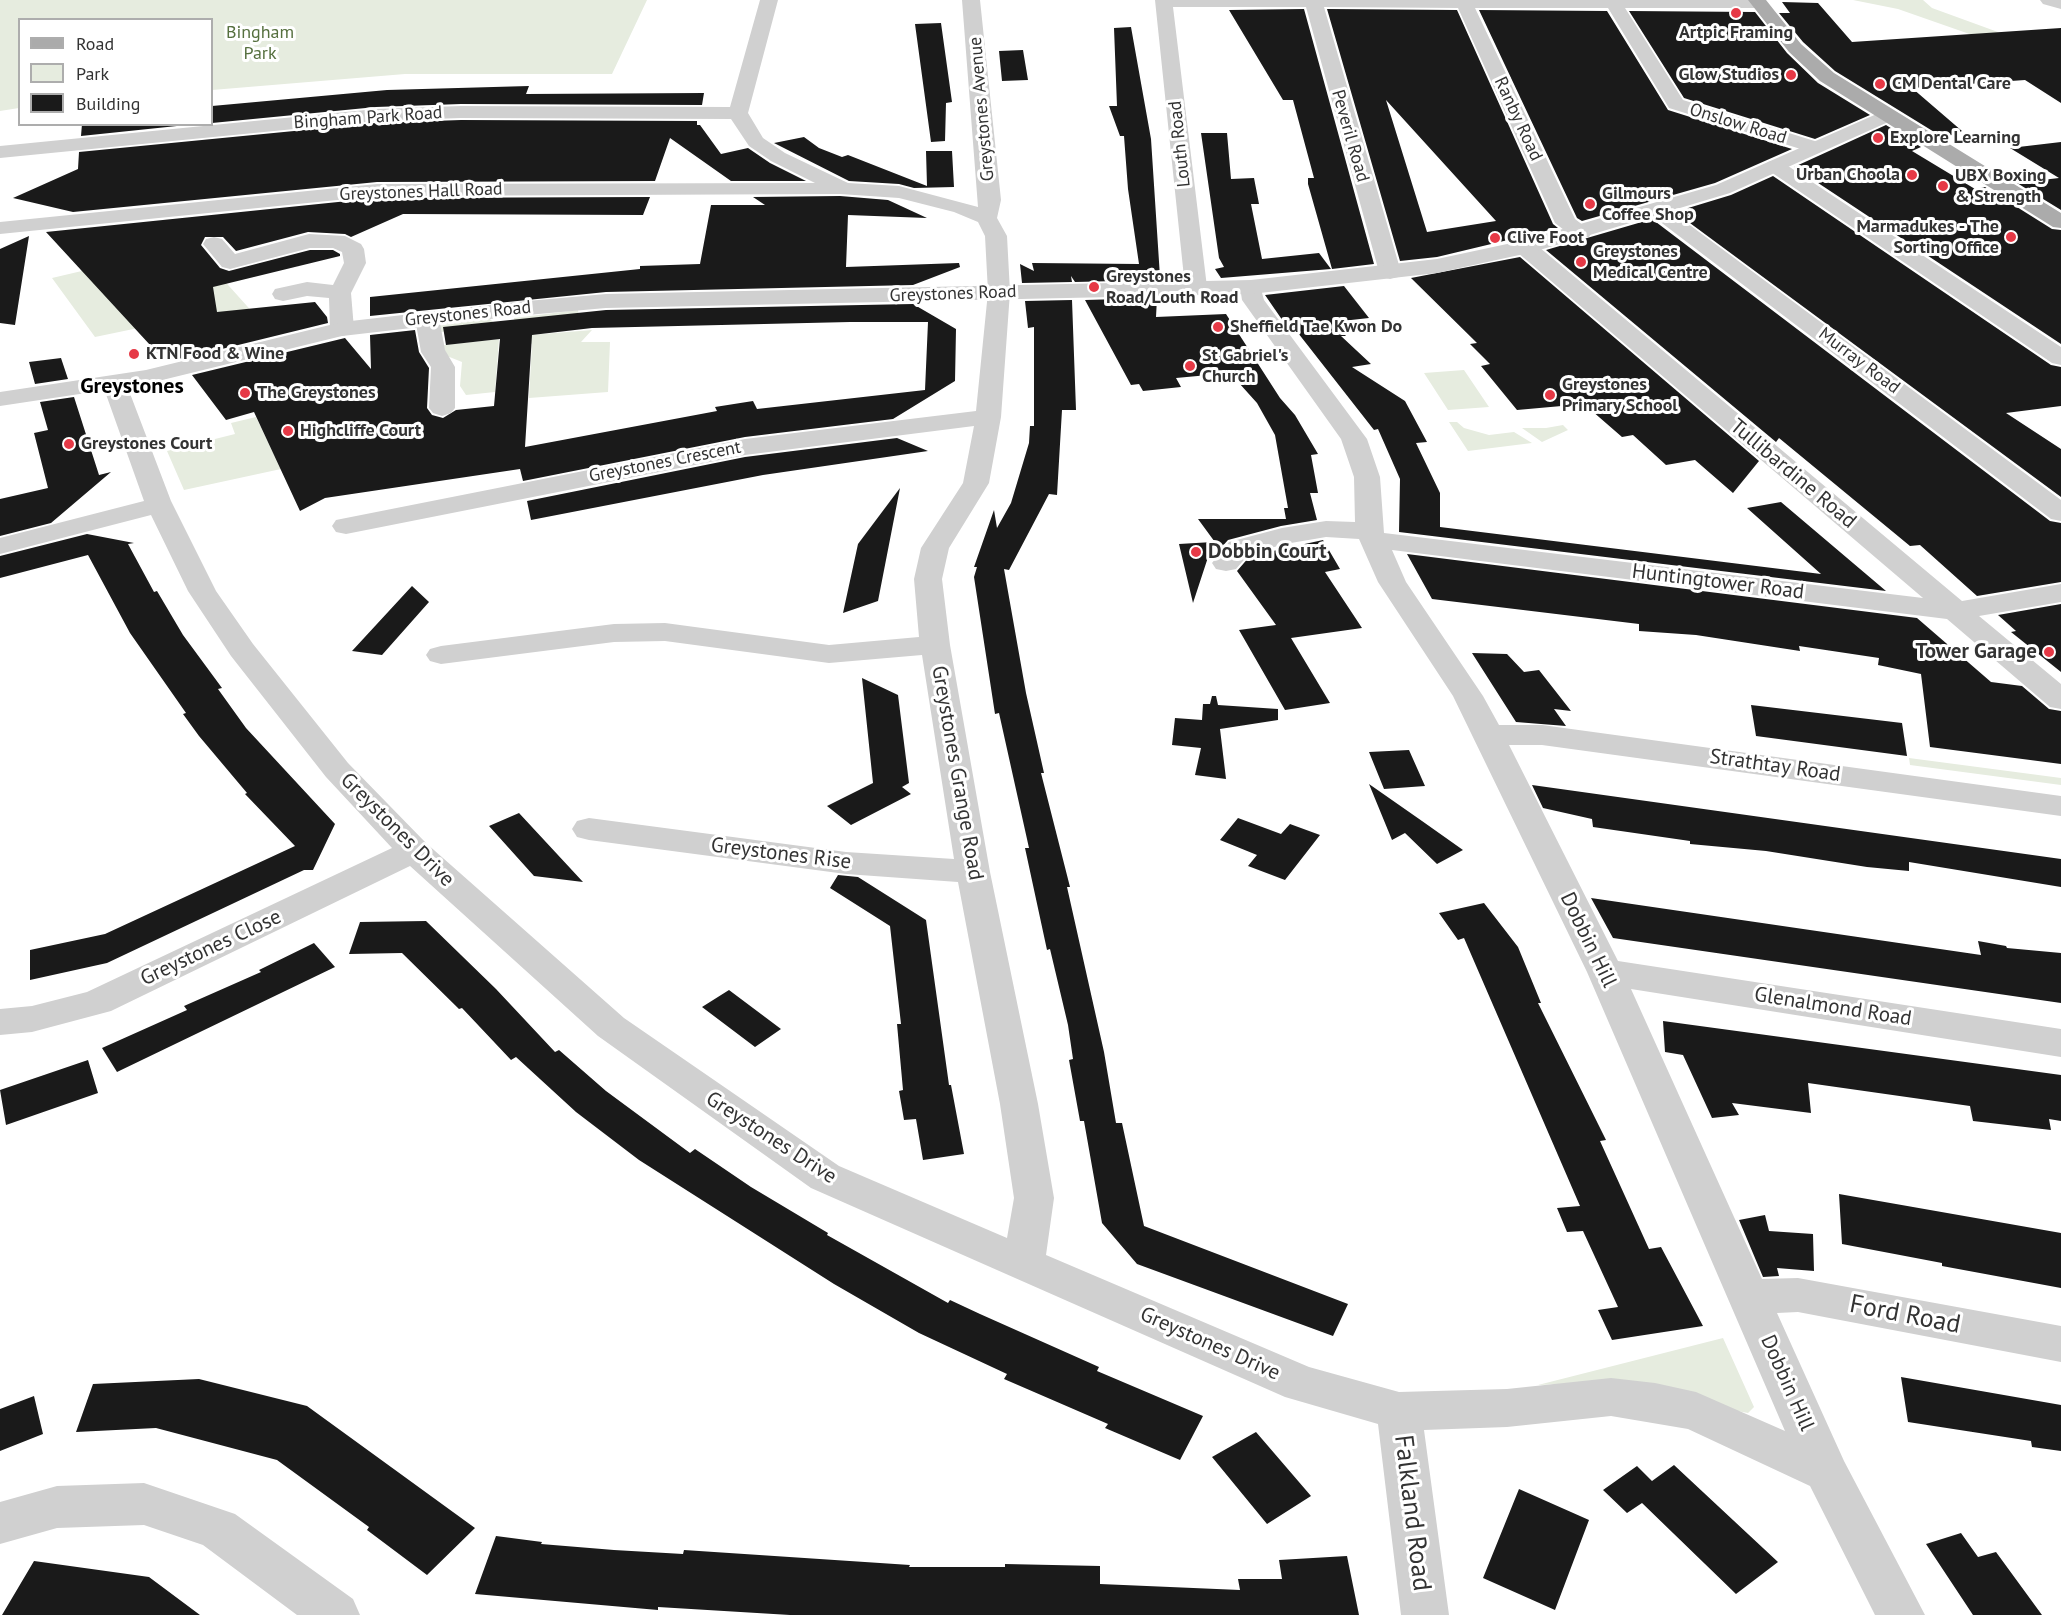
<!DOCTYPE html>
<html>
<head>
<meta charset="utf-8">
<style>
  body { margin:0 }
  #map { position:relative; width:2061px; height:1615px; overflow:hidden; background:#fff; font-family:"PT Sans",sans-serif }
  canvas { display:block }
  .legend { position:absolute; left:18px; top:18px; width:195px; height:108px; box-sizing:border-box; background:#fff; border:2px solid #adadad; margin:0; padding:8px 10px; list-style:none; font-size:18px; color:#333 }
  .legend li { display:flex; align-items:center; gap:12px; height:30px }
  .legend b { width:30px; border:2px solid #adadad }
</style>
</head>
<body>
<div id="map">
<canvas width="2061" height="1615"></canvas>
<ul class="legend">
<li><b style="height:8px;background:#ababab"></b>Road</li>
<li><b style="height:16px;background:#e6ecdf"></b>Park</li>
<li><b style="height:16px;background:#1a1a1a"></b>Building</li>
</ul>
</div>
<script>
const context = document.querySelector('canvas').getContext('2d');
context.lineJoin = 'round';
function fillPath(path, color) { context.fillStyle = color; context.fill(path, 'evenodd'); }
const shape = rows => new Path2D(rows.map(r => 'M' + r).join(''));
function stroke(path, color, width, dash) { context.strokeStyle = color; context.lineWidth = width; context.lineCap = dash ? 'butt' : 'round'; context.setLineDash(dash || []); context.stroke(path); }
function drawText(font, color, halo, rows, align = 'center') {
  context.font = font + ' "PT Sans",sans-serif'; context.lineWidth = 6; context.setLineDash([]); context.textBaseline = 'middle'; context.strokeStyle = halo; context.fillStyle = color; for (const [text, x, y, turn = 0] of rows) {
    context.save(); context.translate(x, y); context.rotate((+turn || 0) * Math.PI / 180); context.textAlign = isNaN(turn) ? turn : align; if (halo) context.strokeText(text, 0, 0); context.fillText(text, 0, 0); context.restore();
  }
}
fillPath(shape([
  [0,0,647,0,612,74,405,74,212,90,212,20,20,20,19,108,0,111],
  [1853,0,1923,0,1932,8,2061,55,1978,37,1898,9],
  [167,251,220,276,256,316,172,321,95,337,52,278],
  [578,310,579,317,530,335,592,330,581,342,610,342,608,392,529,398,532,344,517,336,514,318],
  [489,318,496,325,441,332,444,345,499,339,495,392,466,395,460,386,462,362,447,356,436,326],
  [1464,370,1489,407,1448,410,1424,373],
  [256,417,281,469,184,490,167,451,235,434,231,423],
  [1449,422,1457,422,1464,428,1489,435,1514,432,1532,443,1468,451],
  [1563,425,1568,430,1542,442,1522,428,1546,428],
  [1909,758,2061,778,2061,785,1910,765],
  [1723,1338,1754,1407,1748,1413,1588,1383,1538,1385]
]), '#e6ecdf');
fillPath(shape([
  [1782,2,1818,3,1852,42,2061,28,2061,103,2025,80,1912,88,1962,131,1944,138,1835,71,1803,42,1779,13,1790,13],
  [1304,9,1374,264,1332,269,1308,184,1308,178,1314,178,1293,100,1283,100,1229,10],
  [1327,9,1457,10,1553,224,1558,228,1437,257,1400,261],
  [1386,100,1496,221,1427,232],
  [1479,10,1607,11,1668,110,1792,149,1715,183,1582,221,1577,218],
  [1629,11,1755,12,1787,53,1818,83,1870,115,1815,139,1684,98],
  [941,23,952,102,946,103,945,141,931,142,915,24],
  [1131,27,1151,139,1160,277,1158,280,1075,282,1071,276,1072,282,1022,283,1020,264,1034,271,1032,263,1139,264,1128,189,1124,136,1120,136,1109,106,1117,106,1114,28],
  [1023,50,1028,80,1002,81,999,51],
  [529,86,526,94,704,93,702,105,461,104,376,107,212,123,212,106,387,90],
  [461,120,697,121,697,125,700,125,721,154,748,148,770,163,806,181,731,181,670,138,655,181,377,182,73,212,13,198,78,169,79,152,376,123],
  [82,124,196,124,81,136],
  [1886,125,1921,147,1912,151,1975,189,1985,187,2052,229,2061,230,2061,344,1794,167],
  [1201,133,1227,133,1231,179,1254,178,1259,204,1251,204,1262,259,1319,253,1331,269,1221,278,1215,269,1224,267,1219,258],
  [804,137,819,148,842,157,848,155,927,186,926,151,952,151,954,187,914,188,899,184,849,181,774,143],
  [2061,142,2061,210,2017,183,2059,178,2010,148],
  [1773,176,2051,365,2061,367,2061,406,2006,413,2061,449,2061,497,1675,212,1731,195],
  [840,196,888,200,927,218,848,215,846,267,959,263,960,267,913,285,606,292,370,316,370,297,640,269,640,266,700,264,711,205,765,205,753,197],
  [650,197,643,215,403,214,351,237,345,234,308,232,236,251,223,237,205,237,201,245,220,268,229,271,310,250,333,250,340,254,340,256,213,287,217,312,315,302,327,317,328,323,181,359,177,354,162,358,46,232,377,198],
  [1652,219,2050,521,2061,523,2061,582,1977,596,1920,545,1910,546,1779,438,1776,442,1546,250],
  [29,236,15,325,0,323,0,249],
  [1520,257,1759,461,1733,493,1695,460,1666,465,1633,435,1622,437,1584,404,1517,410,1481,366,1490,364,1470,344,1477,343,1411,278],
  [1344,286,1369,318,1333,322,1346,336,1341,336,1371,364,1352,367,1405,401,1427,442,1416,443,1440,493,1440,527,1821,574,1747,508,1781,502,1886,591,1399,532,1400,479,1378,429,1374,430,1291,324,1285,324,1265,295],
  [1157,298,1156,317,1226,314,1280,398,1295,415,1318,454,1311,455,1318,493,1310,493,1317,520,1281,526,1228,540,1220,549,1198,519,1286,519,1284,508,1288,508,1275,435,1257,403,1230,373,1176,378,1181,387,1143,391,1139,384,1131,385,1085,300],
  [1072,300,1076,410,1062,410,1057,495,1049,494,1009,570,1004,569,1026,693,1044,773,1041,773,1070,887,1067,887,1104,1052,1116,1123,1122,1123,1144,1226,1348,1304,1333,1336,1137,1264,1102,1223,1084,1121,1080,1121,1069,1060,1073,1059,1068,1025,1050,949,1047,950,1025,848,1029,848,999,713,995,714,974,577,977,567,974,567,994,510,997,528,1011,503,1029,443,1030,426,1034,426,1034,327,1028,328,1025,301],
  [913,304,956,329,955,381,893,419,745,437,523,481,520,469,325,498,300,511,254,412,226,420,192,375,345,338,371,369,370,335,415,330,419,352,429,368,427,408,432,415,443,418,456,410,494,406,500,339,446,345,443,327,606,310],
  [850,322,928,322,925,390,757,409,753,401,715,407,717,411,525,447,532,335,592,328],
  [61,358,68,379,35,384,29,362],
  [74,397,99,475,111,472,51,523,0,536,0,499,48,488,34,433,48,430,40,402],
  [897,438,928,451,763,475,531,520,527,501,745,457],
  [900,488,878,601,843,613,858,544],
  [87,534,134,543,128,544,154,592,157,591,183,635,222,688,218,689,246,728,335,824,313,870,304,870,107,963,30,980,30,950,105,934,295,846,245,794,247,793,199,736,183,714,186,713,130,633,88,555,0,578,0,556],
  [1323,540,1340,569,1325,572,1362,628,1291,638,1330,703,1285,710,1239,630,1276,625,1237,571,1250,556],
  [1213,542,1193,603,1179,544],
  [1407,554,1917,618,1991,682,2022,686,2049,709,2061,711,2061,764,1930,747,1921,674,1878,665,1879,658,1799,646,1800,651,1696,635,1639,631,1639,624,1432,599],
  [412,586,429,602,382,655,352,651],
  [2061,604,2061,672,2011,632,2016,631,1998,615],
  [1472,653,1507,654,1524,672,1539,670,1571,711,1554,709,1566,726,1516,722],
  [862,678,898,695,909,783,902,787,911,794,851,825,827,806,873,783],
  [1212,696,1216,696,1218,705,1278,709,1278,720,1220,729,1226,779,1195,775,1201,748,1172,745,1175,718,1202,720,1203,704,1210,704],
  [1751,705,1902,723,1907,756,1756,736],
  [1409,750,1425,786,1384,789,1369,752],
  [1369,784,1422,821,1463,850,1437,864,1405,833,1392,840],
  [1532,785,2061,859,2061,887,1909,862,1909,871,1867,867,1766,851,1690,844,1690,841,1593,827,1592,819,1543,808],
  [519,813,583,882,534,876,489,826],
  [1238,818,1281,834,1290,824,1320,835,1285,880,1248,866,1257,855,1220,840],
  [838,875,858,877,926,920,949,1085,951,1085,964,1154,923,1160,916,1119,904,1120,899,1091,903,1090,897,1024,901,1024,890,926,830,888],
  [1591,898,1981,955,1978,941,2006,946,2007,948,2061,953,2061,1003,1613,938],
  [1484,903,1518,947,1541,1003,1538,1003,1606,1140,1600,1141,1649,1249,1661,1247,1703,1326,1612,1340,1598,1310,1618,1307,1583,1231,1567,1232,1557,1208,1580,1206,1464,938,1458,940,1439,913],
  [426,921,496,989,555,1052,559,1050,606,1091,690,1153,695,1149,751,1187,828,1233,827,1235,948,1303,950,1300,980,1314,1099,1367,1097,1371,1203,1416,1180,1460,1105,1428,1108,1424,1004,1379,1007,1374,919,1333,834,1284,639,1160,576,1112,516,1057,511,1060,462,1008,459,1009,402,953,349,954,360,922],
  [314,943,335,967,117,1072,102,1048,187,1010,184,1006,261,972,259,970],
  [729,990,781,1029,755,1047,702,1007],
  [1663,1021,2061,1075,2061,1121,2049,1119,2051,1130,1973,1121,1970,1106,1808,1083,1811,1113,1732,1103,1739,1115,1712,1118,1683,1055,1665,1052],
  [88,1060,98,1093,6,1125,0,1090],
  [1839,1194,2061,1233,2061,1288,1942,1266,1942,1263,1842,1244],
  [1765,1215,1769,1231,1813,1234,1814,1271,1777,1268,1779,1276,1763,1277,1739,1220],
  [1901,1377,2061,1405,2061,1451,2032,1447,2031,1441,1908,1422],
  [199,1379,307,1406,475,1528,427,1575,367,1530,369,1527,277,1460,156,1428,76,1432,93,1384],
  [34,1396,43,1434,0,1451,0,1409],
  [1256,1432,1311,1496,1267,1524,1212,1457],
  [1674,1465,1778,1562,1736,1594,1642,1503,1627,1513,1603,1490,1637,1466,1652,1481],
  [1519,1489,1589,1520,1555,1610,1483,1578],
  [1961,1533,1978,1557,1996,1552,2042,1615,1973,1615,1926,1544],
  [496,1536,542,1542,541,1544,614,1550,683,1554,684,1550,910,1565,909,1567,1005,1567,1005,1564,1100,1566,1100,1584,1240,1590,1238,1579,1282,1579,1279,1560,1347,1556,1359,1615,790,1615,658,1607,658,1610,475,1594],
  [34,1561,149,1577,200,1615,2,1615]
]), '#1a1a1a');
fillPath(shape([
  [760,0,778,0,748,113,763,138,785,153,848,183,899,186,978,207,962,0,980,0,1001,200,997,218,1007,236,1010,292,1001,417,989,483,949,548,942,579,950,645,990,872,1038,1104,1054,1198,1046,1255,1309,1367,1399,1392,1507,1389,1611,1378,1655,1383,1696,1392,1785,1431,1587,972,1453,696,1378,582,1359,539,1326,537,1285,544,1249,554,1236,569,1226,571,1216,569,1212,563,1229,542,1282,528,1326,521,1355,522,1354,477,1341,439,1242,300,1240,287,1243,282,1259,282,1264,300,1367,439,1380,477,1384,533,1923,598,1517,252,1514,247,1517,242,1525,240,1533,242,1962,601,2061,584,2061,602,1979,616,2061,684,2061,709,2050,707,1947,619,1392,550,1406,582,1483,696,1499,725,1542,725,2061,796,2061,816,1542,745,1509,745,1618,961,2061,1029,2061,1057,1631,989,1762,1279,1798,1278,2061,1326,2061,1362,1798,1312,1777,1313,1844,1461,1925,1615,1875,1615,1810,1486,1688,1429,1611,1416,1507,1427,1424,1430,1449,1615,1401,1615,1378,1424,1285,1397,811,1188,598,1036,410,866,111,1011,32,1032,0,1035,0,1009,32,1006,87,992,392,848,326,777,231,656,188,591,151,515,0,554,0,538,144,501,102,383,105,378,114,376,123,378,126,383,171,501,216,591,253,644,348,763,426,843,624,1018,839,1166,1007,1238,1014,1198,1000,1104,958,882,846,874,589,840,577,837,572,829,577,821,589,818,846,852,954,859,922,655,829,663,665,641,614,642,441,664,430,661,426,655,430,649,441,646,614,624,665,623,829,645,919,637,914,579,921,548,963,483,974,426,745,455,346,534,336,532,332,526,336,520,346,518,745,439,976,411,988,292,985,236,978,222,954,212,899,198,840,194,377,196,0,234,0,222,377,184,815,183,771,161,749,146,731,119,461,118,376,121,0,158,0,146,376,109,461,106,730,107,760,0],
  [1155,0,1765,0,1768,3,1765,7,1759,8,1625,8,1683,100,1821,143,1824,147,1821,151,1807,151,1669,108,1608,8,1475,8,1575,219,1592,232,1589,237,1573,237,1555,223,1458,8,1324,7,1401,272,1398,277,1390,279,1382,277,1379,272,1306,7,1173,7,1207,287,1204,292,1196,294,1188,292,1185,287,1155,0],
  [2040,0,2061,0,2061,9,2043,4,2040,0],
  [1775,160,1782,162,2061,347,2061,365,2052,363,1768,170,1765,166,1768,162,1775,160],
  [1657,204,1664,206,2061,500,2061,521,2051,519,1650,214,1646,210,1650,206,1657,204],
  [309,234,345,236,361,244,364,249,366,263,351,293,354,329,350,334,342,336,334,334,330,329,329,298,307,296,283,301,275,299,272,294,275,289,307,282,333,285,344,263,342,252,333,248,310,248,230,269,222,267,203,244,206,239,214,237,222,239,235,254,309,234],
  [427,311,435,313,439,318,445,350,455,367,455,408,451,413,442,416,433,413,429,408,431,367,421,352,415,318,419,313,427,311],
  [144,1483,235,1514,353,1599,360,1615,297,1615,203,1545,144,1525,57,1528,0,1544,0,1502,57,1486,144,1483]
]), '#d0d0d0');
fillPath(shape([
  [1888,109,1898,115,1895,119,1730,193,1533,252,1437,273,1251,294,606,308,516,316,342,336,146,384,0,406,0,392,146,370,342,322,516,302,606,294,1251,280,1437,259,1521,241,1716,185,1888,109]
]), '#d0d0d0');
fillPath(shape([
  [1748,0,1766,0,1801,44,1834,73,2061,213,2061,228,2053,227,1820,81,1789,52,1748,0]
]), '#ababab');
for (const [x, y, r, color] of [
  [1736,13,6,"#e63946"],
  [1791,75,6,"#e63946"],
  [1880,84,6,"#e63946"],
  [1878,138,6,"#e63946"],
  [1912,175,6,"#e63946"],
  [1943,186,6,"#e63946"],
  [1590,204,6,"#e63946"],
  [2011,237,6,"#e63946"],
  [1495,238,6,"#e63946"],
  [1581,262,6,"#e63946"],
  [1094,287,6,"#e63946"],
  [1218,327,6,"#e63946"],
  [134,354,6,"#e63946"],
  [1190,366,6,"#e63946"],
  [245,393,6,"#e63946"],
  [1550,395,6,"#e63946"],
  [288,431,6,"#e63946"],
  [69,444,6,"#e63946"],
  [1196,552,6,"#e63946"],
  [2049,652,6,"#e63946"]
]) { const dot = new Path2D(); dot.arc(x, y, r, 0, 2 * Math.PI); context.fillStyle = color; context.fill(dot); stroke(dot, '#fff', 2); }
drawText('18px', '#56703f', '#fff', [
  ["Bingham",260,33],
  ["Park",260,54]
]);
drawText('bold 18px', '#333', '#fff', [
  ["Artpic Framing",1736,33,"center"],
  ["Glow Studios",1779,75,"right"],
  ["CM Dental Care",1892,84],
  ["Explore Learning",1890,138],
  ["Urban Choola",1900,175,"right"],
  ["UBX Boxing",1955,176],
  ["& Strength",1955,197],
  ["Gilmours",1602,194],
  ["Coffee Shop",1602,215],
  ["Marmadukes - The",1999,227,"right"],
  ["Sorting Office",1999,248,"right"],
  ["Clive Foot",1507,238],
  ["Greystones",1593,252],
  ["Medical Centre",1593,273],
  ["Greystones",1106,277],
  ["Road/Louth Road",1106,298],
  ["Sheffield Tae Kwon Do",1230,327],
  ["KTN Food & Wine",146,354],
  ["St Gabriel's",1202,356],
  ["Church",1202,377],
  ["Greystones",1562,385],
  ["Primary School",1562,406],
  ["The Greystones",257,393],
  ["Highcliffe Court",300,431],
  ["Greystones Court",81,444]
], 'left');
drawText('18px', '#333', '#fff', [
  ["Greystones Avenue",982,109,-95],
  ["Bingham Park Road",368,118,-4],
  ["Ranby Road",1518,119,65],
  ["Onslow Road",1738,124,17],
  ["Peveril Road",1350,136,74],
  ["Louth Road",1180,144,-96],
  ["Greystones Hall Road",421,192,-2],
  ["Greystones Road",953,294,-2],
  ["Greystones Road",468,314,-6],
  ["Murray Road",1859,361,37],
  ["Greystones Crescent",665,462,-11]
]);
drawText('21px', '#333', '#fff', [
  ["Tullibardine Road",1793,474,40],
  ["Huntingtower Road",1718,582,7],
  ["Strathtay Road",1775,766,8],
  ["Greystones Grange Road",957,773,80],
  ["Greystones Drive",397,830,45],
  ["Greystones Rise",781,854,7],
  ["Dobbin Hill",1588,940,64],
  ["Greystones Close",211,948,-25],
  ["Glenalmond Road",1833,1007,9],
  ["Greystones Drive",771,1138,33],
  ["Greystones Drive",1210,1344,24],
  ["Dobbin Hill",1787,1383,66]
]);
drawText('bold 21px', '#333', '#fff', [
  ["Dobbin Court",1208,552],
  ["Tower Garage",2037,652,"right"]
], 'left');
drawText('bold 22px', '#000', '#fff', [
  ["Greystones",132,387]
]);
drawText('26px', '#333', '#fff', [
  ["Ford Road",1905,1315,11],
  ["Falkland Road",1412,1513,83]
]);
</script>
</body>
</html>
